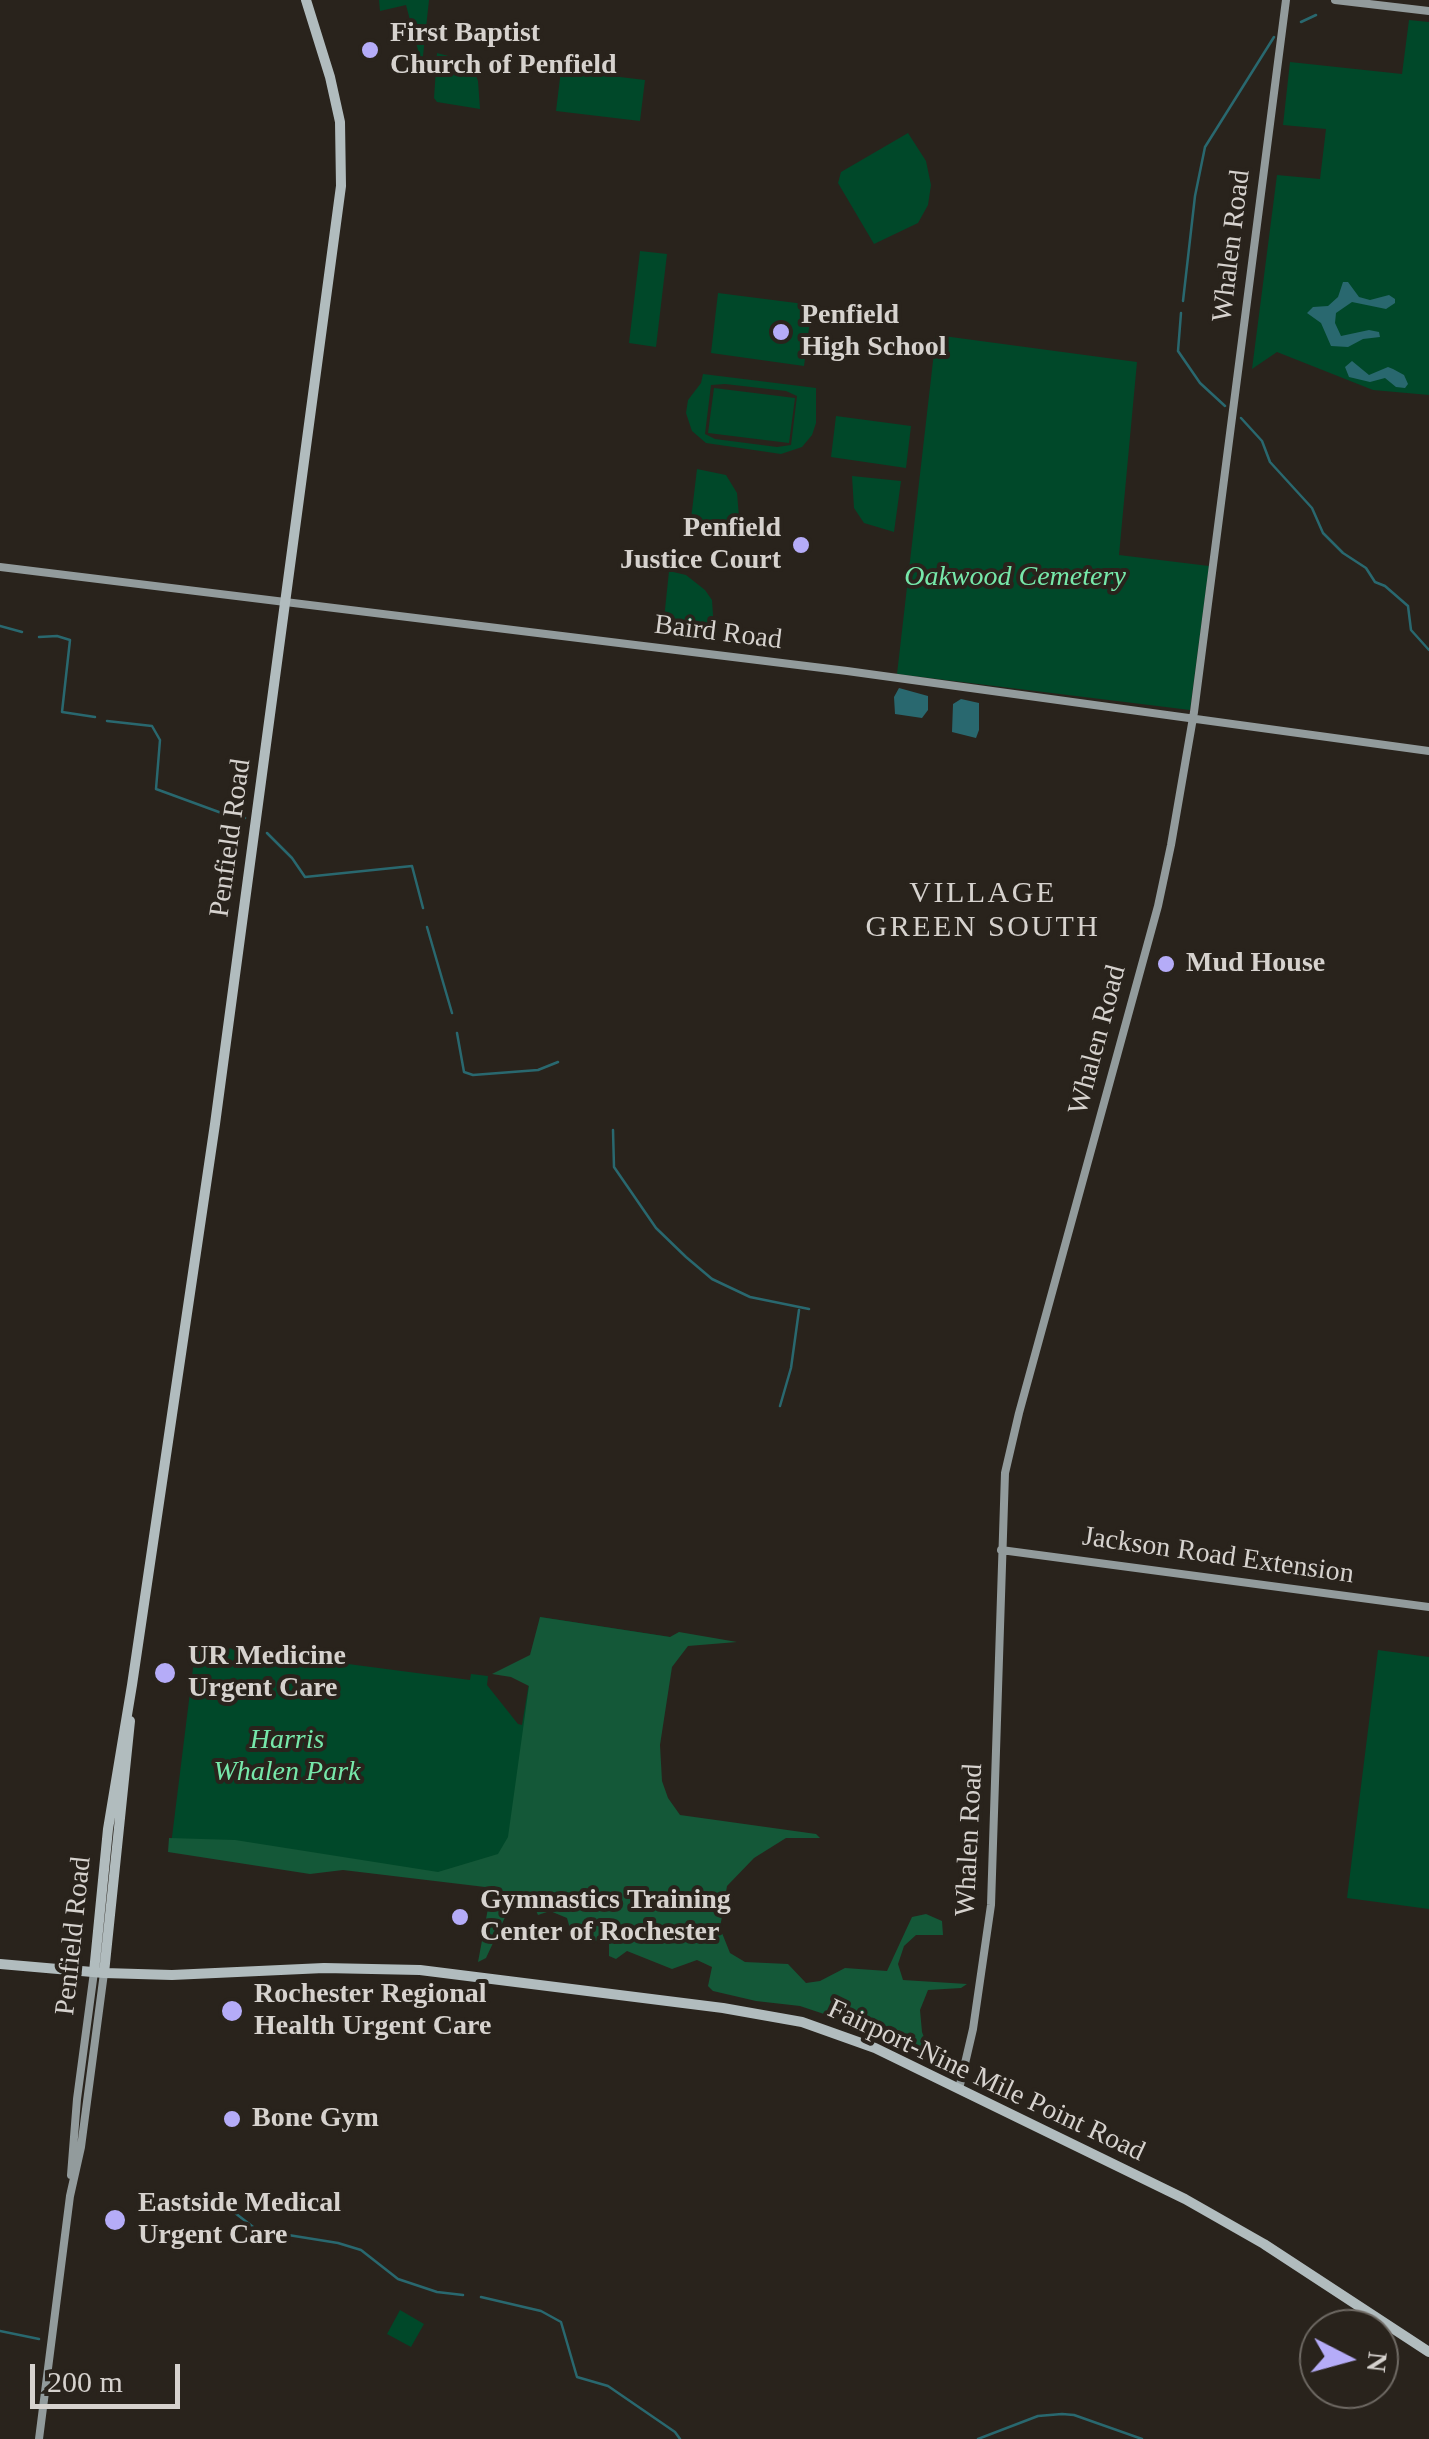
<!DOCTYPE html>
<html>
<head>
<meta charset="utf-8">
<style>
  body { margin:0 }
  #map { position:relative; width:1429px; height:2439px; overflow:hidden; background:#29231c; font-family:Georgia,serif }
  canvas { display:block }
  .north { position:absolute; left:1299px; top:2309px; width:100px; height:100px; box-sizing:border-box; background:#29231c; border:2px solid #6e6963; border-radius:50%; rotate:96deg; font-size:28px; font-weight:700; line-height:40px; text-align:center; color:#d6d2ce }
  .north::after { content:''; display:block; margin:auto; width:35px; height:45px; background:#b5acf8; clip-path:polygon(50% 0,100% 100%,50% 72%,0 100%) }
  .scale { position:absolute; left:30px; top:2364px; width:150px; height:45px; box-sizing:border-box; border:5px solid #d6d2ce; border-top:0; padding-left:12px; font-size:30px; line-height:35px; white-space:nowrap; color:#d6d2ce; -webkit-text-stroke:8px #29231c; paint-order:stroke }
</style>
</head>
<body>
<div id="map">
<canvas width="1429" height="2439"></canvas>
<div class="north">N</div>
<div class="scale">200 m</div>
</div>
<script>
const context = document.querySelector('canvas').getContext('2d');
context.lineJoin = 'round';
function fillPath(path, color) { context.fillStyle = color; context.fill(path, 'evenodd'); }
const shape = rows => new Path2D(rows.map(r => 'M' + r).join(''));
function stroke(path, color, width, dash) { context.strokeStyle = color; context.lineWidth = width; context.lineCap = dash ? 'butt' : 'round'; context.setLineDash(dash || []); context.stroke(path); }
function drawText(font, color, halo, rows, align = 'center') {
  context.font = font + ' Georgia,serif'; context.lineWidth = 8; context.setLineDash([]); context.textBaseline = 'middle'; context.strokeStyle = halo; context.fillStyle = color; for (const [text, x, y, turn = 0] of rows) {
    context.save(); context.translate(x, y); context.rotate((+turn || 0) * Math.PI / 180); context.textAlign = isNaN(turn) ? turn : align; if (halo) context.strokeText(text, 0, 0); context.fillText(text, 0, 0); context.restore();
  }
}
fillPath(shape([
  [379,0,429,0,422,65,406,5,380,11],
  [1409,20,1429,22,1429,395,1373,390,1277,352,1252,369,1277,175,1320,179,1326,129,1283,125,1290,62,1402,74],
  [437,53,471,62,478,81,480,109,437,102,434,98],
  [561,70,645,80,640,121,556,111],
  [908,133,926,161,931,185,928,205,918,223,874,244,838,183,841,172],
  [640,251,667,254,656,347,629,343],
  [718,293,812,305,804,366,711,353],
  [936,335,1137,362,1119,555,1209,566,1190,710,897,674],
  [703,374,816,388,816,423,812,435,802,447,781,454,706,443,692,431,686,413,688,400,701,383],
  [725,384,786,391,797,396,791,445,777,447,715,439,705,434,711,385],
  [714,388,795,398,789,443,708,433],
  [836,416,911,426,906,468,831,457],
  [697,469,726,475,737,493,740,529,694,524,691,519],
  [852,476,901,481,894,532,864,523,854,508],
  [669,571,686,575,705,590,712,600,714,630,668,624,664,619],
  [540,1617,670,1637,489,1883,171,1845,196,1644,470,1680,471,1674,488,1676,487,1685,518,1724,522,1725],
  [1378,1650,1429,1657,1429,1909,1347,1898],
  [400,2310,424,2324,411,2347,387,2334]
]), '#004829');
fillPath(shape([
  [540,1617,670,1637,679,1632,737,1642,688,1646,672,1667,660,1745,662,1781,668,1798,680,1815,816,1834,820,1838,786,1838,754,1858,727,1886,720,1928,730,1953,745,1962,788,1964,806,1983,820,1981,845,1968,887,1971,912,1917,926,1914,942,1921,943,1935,916,1935,904,1946,898,1964,903,1980,967,1984,961,1988,928,1990,920,2010,922,2032,928,2048,956,2058,954,2065,945,2068,851,2023,800,2006,756,2001,713,1991,708,1986,712,1967,697,1960,672,1969,627,1951,616,1959,609,1956,609,1939,592,1941,571,1932,567,1918,550,1911,538,1915,533,1904,519,1903,507,1913,486,1958,478,1962,489,1903,485,1887,343,1870,310,1874,168,1852,169,1838,235,1840,438,1872,498,1854,508,1837,529,1686,511,1677,492,1674,530,1655]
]), '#145838');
fillPath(shape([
  [1343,282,1348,282,1359,297,1370,300,1389,295,1395,299,1395,303,1386,309,1352,302,1336,313,1335,323,1341,336,1369,330,1379,332,1380,337,1363,339,1348,347,1331,346,1321,323,1307,313,1313,307,1328,306,1338,297],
  [1352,361,1369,375,1388,367,1393,369,1404,375,1408,384,1405,388,1396,387,1385,378,1370,382,1349,377,1345,367],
  [899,688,928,696,928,710,922,718,895,714,894,697],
  [961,699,979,703,979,730,976,738,952,732,953,704]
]), '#29686f');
stroke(shape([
  [1301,22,1316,15],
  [1183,301,1195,196,1205,147,1274,37],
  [1181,313,1178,351,1200,383,1225,406],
  [1241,418,1262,441,1270,462,1312,508,1323,533,1343,553,1366,568,1375,582,1385,586,1408,606,1411,630,1429,650],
  [0,626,22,632],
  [39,637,57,636,70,640,62,712,95,717],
  [107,721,152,726,160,740,156,789,227,815,245,818],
  [267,833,292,858,305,877,412,866,423,908],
  [427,927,452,1013],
  [457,1033,464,1072,473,1075,538,1070,558,1062],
  [613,1130,614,1167,656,1228,686,1257,712,1279,750,1297,809,1309],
  [780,1406,791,1368,799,1310],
  [210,2198,217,2199,257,2230,338,2243,361,2250,398,2279,437,2292,463,2295],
  [481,2297,541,2311,561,2322,577,2377,608,2386,675,2432,680,2439],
  [0,2331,39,2339],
  [978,2439,1038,2416,1062,2414,1074,2415,1142,2439]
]), '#29686f', 2.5);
stroke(shape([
  [1335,0,1429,11],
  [0,567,847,671,1429,751],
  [1001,1550,1429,1607],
  [959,2089,973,2029,991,1905,1005,1473,1019,1413,1158,906,1171,845,1194,712,1286,0],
  [71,2175,77,2099,94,1972],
  [39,2439,70,2196,81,2147,104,1973]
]), '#929b9c', 8);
stroke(shape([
  [0,1964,104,1973,172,1975,324,1968,420,1970,723,2008,802,2022,875,2048,1185,2199,1264,2244,1429,2352],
  [94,1972,108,1829,132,1685,215,1124,341,186,340,122,330,77,306,0],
  [104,1973,130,1721]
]), '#b1bcbe', 10);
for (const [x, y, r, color] of [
  [370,50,10,"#b5acf8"],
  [781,332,10,"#b5acf8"],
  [801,545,10,"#b5acf8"],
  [1166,964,10,"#b5acf8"],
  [165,1673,12,"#b5acf8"],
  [460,1917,10,"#b5acf8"],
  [232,2011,12,"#b5acf8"],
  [232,2119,10,"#b5acf8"],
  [115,2220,12,"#b5acf8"]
]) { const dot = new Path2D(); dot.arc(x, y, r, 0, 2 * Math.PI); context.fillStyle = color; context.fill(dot); stroke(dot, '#29231c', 4); }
drawText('bold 28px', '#d6d2ce', '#29231c', [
  ["First Baptist",390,34],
  ["Church of Penfield",390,66],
  ["Penfield",801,316],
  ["High School",801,348],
  ["Penfield",781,529,"right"],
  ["Justice Court",781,561,"right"],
  ["Mud House",1186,964],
  ["UR Medicine",188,1657],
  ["Urgent Care",188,1689],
  ["Gymnastics Training",480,1901],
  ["Center of Rochester",480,1933],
  ["Rochester Regional",254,1995],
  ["Health Urgent Care",254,2027],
  ["Bone Gym",252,2119],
  ["Eastside Medical",138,2204],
  ["Urgent Care",138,2236]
], 'left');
drawText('28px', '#d6d2ce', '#29231c', [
  ["Whalen Road",1232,246,-83],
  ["Baird Road",718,633,7],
  ["Penfield Road",231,838,-82],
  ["Whalen Road",1098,1040,-75],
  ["Jackson Road Extension",1218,1556,8],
  ["Whalen Road",970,1840,-87],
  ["Penfield Road",74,1936,-84],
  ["Fairport-Nine Mile Point Road",986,2081,25]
]);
drawText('italic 28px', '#76e8aa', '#29231c', [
  ["Oakwood Cemetery",1015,578],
  ["Harris",287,1741],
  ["Whalen Park",287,1773]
]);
context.letterSpacing = '2.5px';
drawText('30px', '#d6d2ce', '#29231c', [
  ["VILLAGE",983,894],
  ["GREEN SOUTH",983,928]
]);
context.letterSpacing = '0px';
</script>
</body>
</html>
